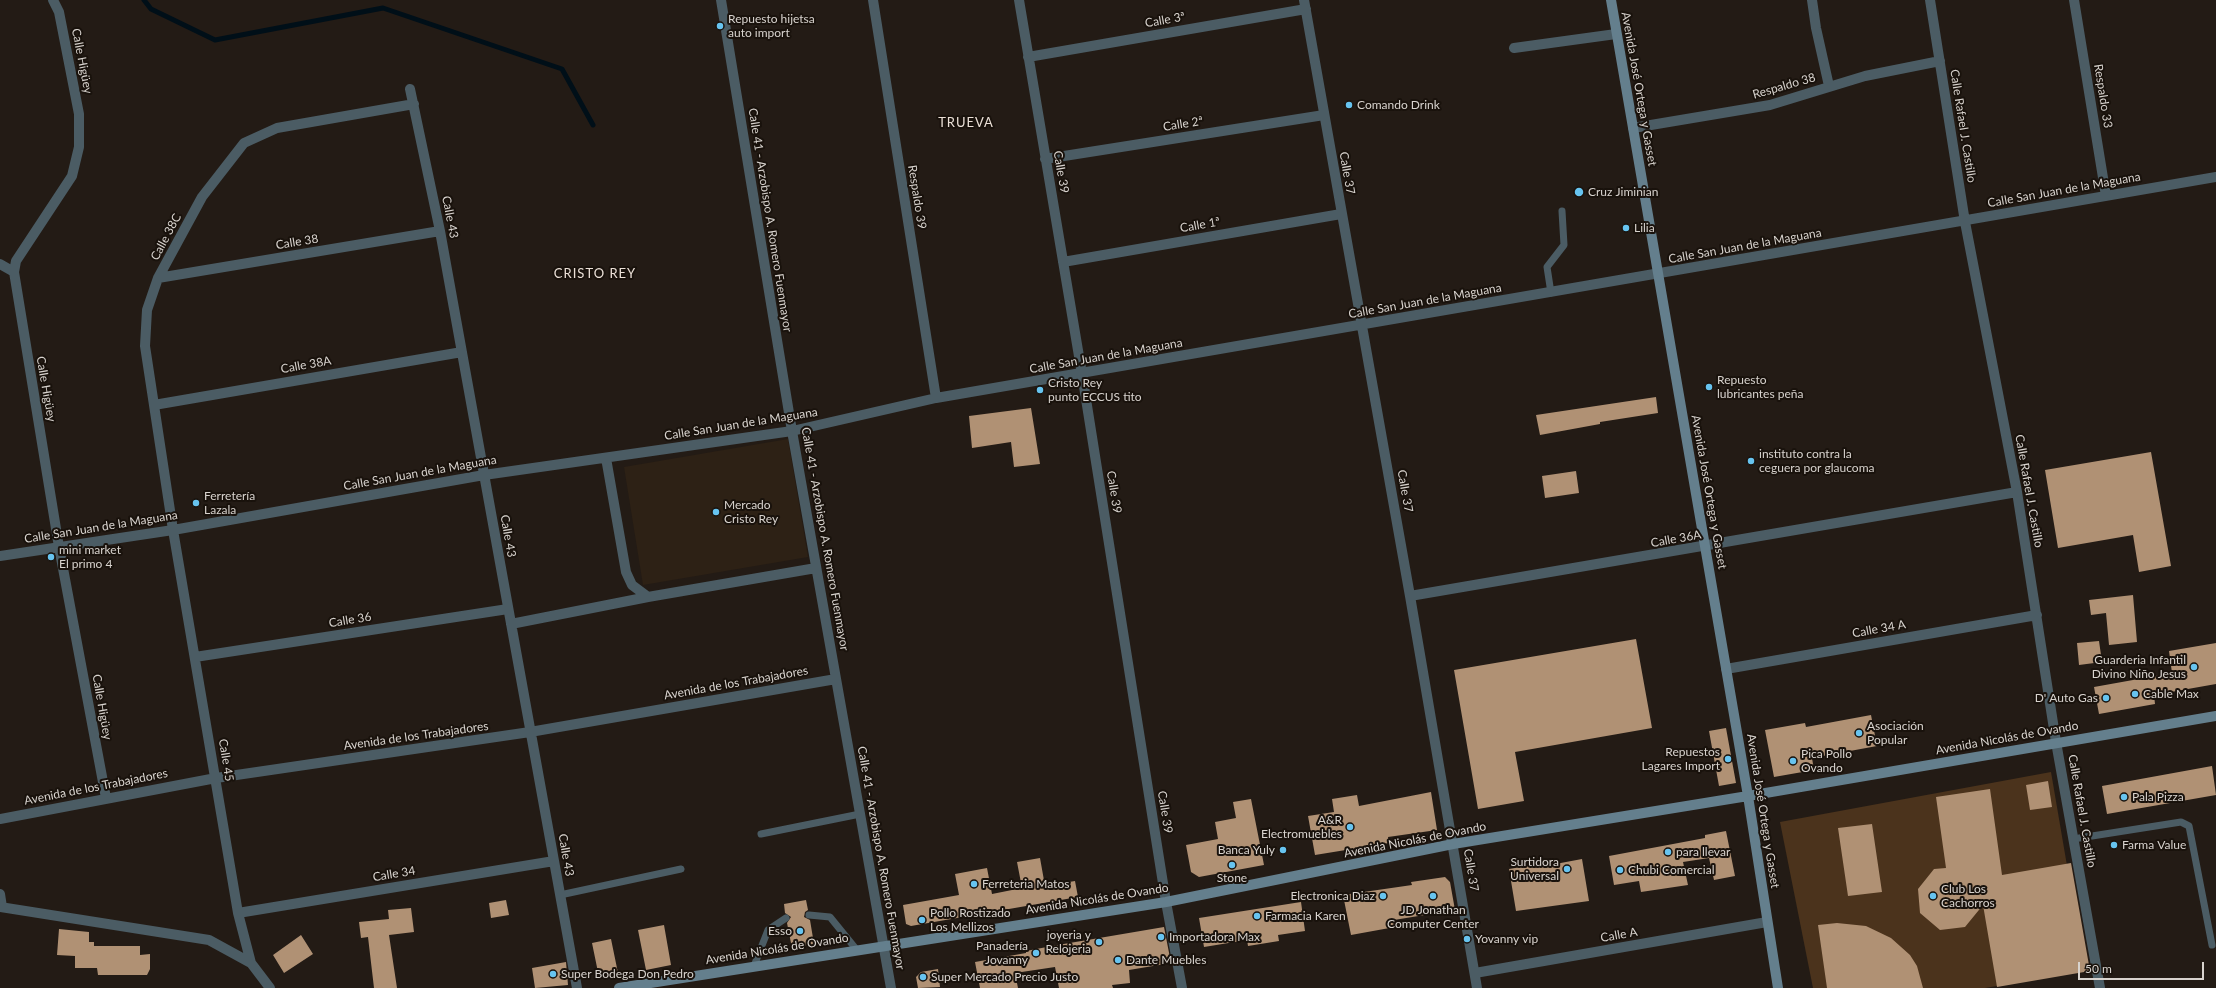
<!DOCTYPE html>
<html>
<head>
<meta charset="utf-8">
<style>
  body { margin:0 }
  #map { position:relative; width:2216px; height:988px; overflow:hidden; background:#231b15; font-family:Lato,sans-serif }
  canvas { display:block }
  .scale { position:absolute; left:2078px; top:962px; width:126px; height:18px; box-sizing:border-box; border:2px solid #d8d3ce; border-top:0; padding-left:5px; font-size:12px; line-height:14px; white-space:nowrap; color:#d8d3ce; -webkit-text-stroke:3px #19120c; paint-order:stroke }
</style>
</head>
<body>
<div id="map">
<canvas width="2216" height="988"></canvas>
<div class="scale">50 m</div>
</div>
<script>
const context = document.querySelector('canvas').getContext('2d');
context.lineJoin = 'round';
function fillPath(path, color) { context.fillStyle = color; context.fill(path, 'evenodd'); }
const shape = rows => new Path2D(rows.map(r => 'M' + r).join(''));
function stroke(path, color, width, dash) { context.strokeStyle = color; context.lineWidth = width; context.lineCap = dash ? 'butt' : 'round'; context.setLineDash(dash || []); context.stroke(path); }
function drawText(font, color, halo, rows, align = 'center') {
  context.font = font + ' Lato,sans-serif'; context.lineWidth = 4; context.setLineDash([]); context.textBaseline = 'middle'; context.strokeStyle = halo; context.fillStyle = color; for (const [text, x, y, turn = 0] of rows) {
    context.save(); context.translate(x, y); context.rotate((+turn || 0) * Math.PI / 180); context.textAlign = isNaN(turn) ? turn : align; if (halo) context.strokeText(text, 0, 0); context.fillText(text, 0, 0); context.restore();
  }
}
fillPath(shape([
  [788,439,808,557,643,585,624,467]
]), '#2d2115');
fillPath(shape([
  [2051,772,2085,971,1985,988,1813,988,1780,822]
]), '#4b331c');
stroke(shape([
  [144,0,151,9,215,40,383,8,562,69,593,125]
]), '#000f18', 5);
fillPath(shape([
  [1656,397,1658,413,1600,422,1600,424,1540,435,1536,415],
  [1031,408,1040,464,1014,467,1011,442,972,448,969,416],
  [2151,452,2171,566,2139,572,2133,535,2058,548,2045,470],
  [1576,471,1579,493,1545,498,1542,476],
  [2133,595,2137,642,2109,645,2106,613,2091,615,2089,600],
  [1636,639,1652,728,1515,752,1524,801,1478,809,1454,670],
  [2099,641,2102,662,2079,665,2077,643],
  [2216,643,2216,684,2154,695,2155,704,2099,714,2094,687,2172,673,2169,651],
  [1871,715,1877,746,1812,758,1814,770,1774,777,1765,730,1805,723,1806,727],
  [1726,728,1736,783,1719,786,1709,731],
  [2212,766,2216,795,2107,814,2102,786],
  [2048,781,2052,807,2030,810,2026,785],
  [1990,789,2002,875,2071,863,2090,971,1997,987,1983,905,1965,927,1940,930,1920,913,1918,889,1934,869,1946,868,1936,797],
  [1431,792,1437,830,1388,837,1389,843,1315,855,1308,816,1334,812,1332,799,1357,795,1359,806],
  [1251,799,1264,865,1199,877,1191,872,1186,845,1218,839,1215,822,1236,818,1233,802],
  [1872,824,1882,892,1848,896,1838,828],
  [1726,831,1735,876,1714,880,1709,858,1683,862,1688,885,1641,892,1639,881,1614,885,1609,856,1705,838,1705,835],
  [1040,858,1045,886,1075,881,1078,897,911,926,906,924,903,905,959,895,955,874,987,868,992,894,1022,888,1017,862],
  [1582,859,1589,901,1516,911,1509,869,1533,865,1534,868],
  [1445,877,1450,882,1455,910,1394,920,1395,927,1351,935,1343,895,1412,885,1411,882],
  [506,900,509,915,491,918,489,903],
  [806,900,808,910,805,912,804,917,810,920,814,944,792,948,787,923,791,917,785,913,784,904],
  [1301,902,1305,931,1278,935,1279,941,1248,946,1247,940,1204,947,1199,918],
  [411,908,414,932,389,935,397,988,374,988,368,937,361,938,359,922,389,919,388,910],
  [1837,923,1866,926,1891,938,1910,955,1917,966,1923,988,1827,988,1818,925],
  [664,925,671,965,646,970,638,930],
  [1164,927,1171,963,1129,970,1130,983,1112,985,1113,988,1059,988,1055,967,1015,973,1018,988,980,988,975,962,1026,953,1026,951,1052,946],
  [59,929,89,932,89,942,94,942,94,946,140,946,140,955,150,954,150,969,147,975,98,975,97,968,75,968,75,956,57,955],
  [301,935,313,954,284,973,273,955],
  [611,939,618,973,599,977,592,943],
  [566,962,568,985,535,988,532,968],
  [938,969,940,987,918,988,916,977,921,972]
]), '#b09174');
stroke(shape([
  [1551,293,1547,267,1564,245,1562,211],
  [761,834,860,814],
  [2073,839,2181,822,2189,826,2212,945],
  [560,895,681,869],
  [809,915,830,917,856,949],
  [754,966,768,930,786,918]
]), '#4b5c64', 7);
stroke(shape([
  [53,0,59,12,79,114,79,147,72,176,16,261,14,272,59,547,106,798],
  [721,0,792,431,891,988],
  [873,0,936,398],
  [1019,0,1082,374,1166,902,1182,988],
  [1304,0,1410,596,1477,988],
  [1812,0,1816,28,1829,86],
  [1930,0,1965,222,2017,492,2056,742,2100,988],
  [2074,0,2106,196],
  [1514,48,1616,34],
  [1028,57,1306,9],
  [410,89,440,231,577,988],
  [1633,128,1770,105,1865,76,1940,61],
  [1045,159,1324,115],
  [1063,262,1341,214],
  [0,264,14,272],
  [158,278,440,231],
  [154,405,462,352],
  [606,458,626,572,632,585,648,597,816,568],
  [0,556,173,530,484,475,792,431,936,398,2216,177],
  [1410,596,2017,492],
  [511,624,648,597],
  [195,657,508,609],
  [1726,669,2037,615],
  [0,819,216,778,530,732,836,679],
  [0,894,2,907],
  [0,907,209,940,251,963],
  [238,913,554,861],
  [1475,973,1767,922],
  [270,988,251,963,238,913,173,530,145,346,147,310,158,278,202,197,244,143,277,128,414,104]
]), '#4b5c64', 10);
stroke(shape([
  [1611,0,1748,796,1778,988],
  [619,988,1166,902,1453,844,1748,796,2216,716]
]), '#647f8d', 10);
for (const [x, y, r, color] of [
  [720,26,4,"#67c4f0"],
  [1349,105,4,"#67c4f0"],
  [1579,192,5,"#67c4f0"],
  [1626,228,4,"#67c4f0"],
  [1709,387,4,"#67c4f0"],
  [1040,390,4,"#67c4f0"],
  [1751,461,4,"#67c4f0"],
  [196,503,4,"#67c4f0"],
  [716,512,4,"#67c4f0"],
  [51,557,4,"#67c4f0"],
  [2194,667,4,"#67c4f0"],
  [2135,694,4,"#67c4f0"],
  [2106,698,4,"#67c4f0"],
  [1859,733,4,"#67c4f0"],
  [1728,759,4,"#67c4f0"],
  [1793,761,4,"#67c4f0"],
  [2124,797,4,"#67c4f0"],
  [1350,827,4,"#67c4f0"],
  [2114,845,4,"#67c4f0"],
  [1283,850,4,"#67c4f0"],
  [1668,852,4,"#67c4f0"],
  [1232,865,4,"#67c4f0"],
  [1567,869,4,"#67c4f0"],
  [1620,870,4,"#67c4f0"],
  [974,884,4,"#67c4f0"],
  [1383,896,4,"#67c4f0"],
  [1433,896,4,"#67c4f0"],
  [1933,896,4,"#67c4f0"],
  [1257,916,4,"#67c4f0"],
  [922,920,4,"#67c4f0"],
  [800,931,4,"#67c4f0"],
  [1161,937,4,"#67c4f0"],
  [1467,939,4,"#67c4f0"],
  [1099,942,4,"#67c4f0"],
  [1036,953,4,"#67c4f0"],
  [1118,960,4,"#67c4f0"],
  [553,974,4,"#67c4f0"],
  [923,977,4,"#67c4f0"]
]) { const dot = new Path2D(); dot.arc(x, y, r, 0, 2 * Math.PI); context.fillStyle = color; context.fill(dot); stroke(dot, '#19120c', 1.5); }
drawText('12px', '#d8d3ce', '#19120c', [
  ["Repuesto hijetsa",728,19],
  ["auto import",728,33],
  ["Comando Drink",1357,105],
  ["Cruz Jiminian",1588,192],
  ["Lilia",1634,228],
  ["Repuesto",1717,380],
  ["lubricantes peña",1717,394],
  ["Cristo Rey",1048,383],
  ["punto ECCUS tito",1048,397],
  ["instituto contra la",1759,454],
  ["ceguera por glaucoma",1759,468],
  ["Ferretería",204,496],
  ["Lazala",204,510],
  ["Mercado",724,505],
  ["Cristo Rey",724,519],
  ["mini market",59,550],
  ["El primo 4",59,564],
  ["Guarderia Infantil",2186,660,"right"],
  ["Divino Niño Jesus",2186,674,"right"],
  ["Cable Max",2143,694],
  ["D' Auto Gas",2098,698,"right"],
  ["Asociación",1867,726],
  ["Popular",1867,740],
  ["Repuestos",1720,752,"right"],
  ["Lagares Import",1720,766,"right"],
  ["Pica Pollo",1801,754],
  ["Ovando",1801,768],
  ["Pala Pizza",2132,797],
  ["A&R",1342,820,"right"],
  ["Electromuebles",1342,834,"right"],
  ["Farma Value",2122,845],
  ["Banca Yuly",1275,850,"right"],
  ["para llevar",1676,852],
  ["Surtidora",1559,862,"right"],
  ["Universal",1559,876,"right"],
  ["Chubi Comercial",1628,870],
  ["Stone",1232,878,"center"],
  ["Ferreteria Matos",982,884],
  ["Club Los",1941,889],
  ["Cachorros",1941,903],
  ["Electronica Diaz",1375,896,"right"],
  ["JD Jonathan",1433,910,"center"],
  ["Computer Center",1433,924,"center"],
  ["Pollo Rostizado",930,913],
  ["Los Mellizos",930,927],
  ["Farmacia Karen",1265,916],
  ["Esso",792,931,"right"],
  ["joyeria y",1091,935,"right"],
  ["Relojeria",1091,949,"right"],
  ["Importadora Max",1169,937],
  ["Yovanny vip",1475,939],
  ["Panadería",1028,946,"right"],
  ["Jovanny",1028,960,"right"],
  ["Dante Muebles",1126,960],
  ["Super Bodega Don Pedro",561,974],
  ["Super Mercado Precio Justo",931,977]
], 'left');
drawText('12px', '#d8d3ce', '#19120c', [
  ["Calle 3ª",1165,20,-10],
  ["Calle Higüey",82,61,79],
  ["Respaldo 38",1784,86,-16],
  ["Avenida José Ortega y Gasset",1639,89,80],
  ["Respaldo 33",2103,96,81],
  ["Calle 2ª",1183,124,-9],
  ["Calle Rafael J. Castillo",1963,126,81],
  ["Calle 39",1061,172,80],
  ["Calle 37",1347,173,80],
  ["Calle San Juan de la Maguana",2064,190,-10],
  ["Respaldo 39",917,197,81],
  ["Calle 43",450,217,79],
  ["Calle 41 - Arzobispo A. Romero Fuenmayor",770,220,81],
  ["Calle 1ª",1200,225,-10],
  ["Calle 38C",166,237,-62],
  ["Calle 38",297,242,-9],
  ["Calle San Juan de la Maguana",1745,246,-10],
  ["Calle San Juan de la Maguana",1425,301,-10],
  ["Calle San Juan de la Maguana",1106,356,-10],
  ["Calle 38A",306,365,-10],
  ["Calle Higüey",46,389,80],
  ["Calle San Juan de la Maguana",741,424,-9],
  ["Calle San Juan de la Maguana",420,473,-10],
  ["Calle 37",1405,491,80],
  ["Calle Rafael J. Castillo",2029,491,80],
  ["Calle 39",1114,492,81],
  ["Avenida José Ortega y Gasset",1709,492,80],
  ["Calle San Juan de la Maguana",101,527,-9],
  ["Calle 43",508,536,80],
  ["Calle 41 - Arzobispo A. Romero Fuenmayor",825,539,80],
  ["Calle 36A",1676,539,-10],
  ["Calle 36",350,620,-9],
  ["Calle 34 A",1879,629,-10],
  ["Avenida de los Trabajadores",736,683,-10],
  ["Calle Higüey",102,707,80],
  ["Avenida de los Trabajadores",416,736,-8],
  ["Avenida Nicolás de Ovando",2007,738,-10],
  ["Calle 45",226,760,81],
  ["Avenida de los Trabajadores",96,787,-11],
  ["Avenida José Ortega y Gasset",1763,811,81],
  ["Calle Rafael J. Castillo",2082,811,80],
  ["Calle 39",1165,812,81],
  ["Avenida Nicolás de Ovando",1415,840,-11],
  ["Calle 43",566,855,80],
  ["Calle 41 - Arzobispo A. Romero Fuenmayor",881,858,80],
  ["Calle 37",1471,870,81],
  ["Calle 34",394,874,-9],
  ["Avenida Nicolás de Ovando",1097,899,-9],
  ["Calle A",1619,935,-10],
  ["Avenida Nicolás de Ovando",777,949,-9]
]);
context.letterSpacing = '1px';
drawText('13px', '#ebe0d7', '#19120c', [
  ["TRUEVA",966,123],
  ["CRISTO REY",595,274]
]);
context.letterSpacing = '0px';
</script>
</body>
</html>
